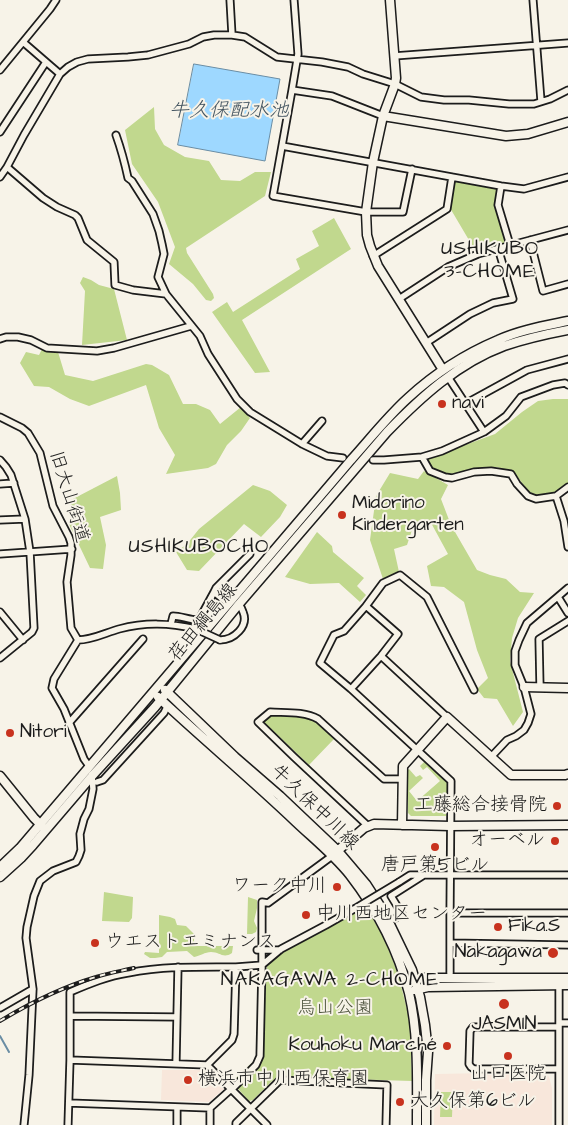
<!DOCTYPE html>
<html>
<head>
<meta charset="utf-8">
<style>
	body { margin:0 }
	canvas { display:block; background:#f7f3e8 }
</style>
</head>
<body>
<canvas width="568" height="1125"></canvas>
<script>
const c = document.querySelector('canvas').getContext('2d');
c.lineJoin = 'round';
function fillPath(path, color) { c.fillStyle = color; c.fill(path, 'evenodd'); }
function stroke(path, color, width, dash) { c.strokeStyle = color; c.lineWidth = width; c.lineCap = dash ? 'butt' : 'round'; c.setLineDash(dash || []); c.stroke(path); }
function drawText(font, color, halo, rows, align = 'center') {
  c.font = font + ' "Architects Daughter","Klee One",sans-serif'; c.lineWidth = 4; c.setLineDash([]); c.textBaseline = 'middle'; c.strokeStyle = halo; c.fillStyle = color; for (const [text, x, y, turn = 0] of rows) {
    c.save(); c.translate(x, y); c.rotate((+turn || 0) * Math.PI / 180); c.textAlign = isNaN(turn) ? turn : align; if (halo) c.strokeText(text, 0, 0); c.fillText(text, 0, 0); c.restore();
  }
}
const built = new Path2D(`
	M162,1070H205L224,1089L209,1102L161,1100Z
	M488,1073V1075L546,1074L549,1077L552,1088V1125H434L435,1074Z`);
const green = new Path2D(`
	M154,107L155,129L164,145L185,157L209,161L221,180L240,181L255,172H271L265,196L186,248L187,253L213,294L214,298L211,301L206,300L193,284L169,264L175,247L158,202L132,164L125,130Z
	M454,180L497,189L494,206L506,242L496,247L476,252L450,208Z
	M334,218L351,249L242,320L270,372L255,373L212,312L227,302L233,312L300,269L296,259L319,246L312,231Z
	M83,277L91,280L99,285L114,289L127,340L82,345L85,291L80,283Z
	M42,349L58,352L65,375L93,381L146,364L152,365L169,375L183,404H196L210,410L220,424L241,407L250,418L241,431L227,445L216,464L208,468L166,474L175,455L159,428L146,385L89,406L70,399L49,387L34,386L20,363L26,352L39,355Z
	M553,399H568V488L555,494L538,495L529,492L516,475L497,467L443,475L431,470L427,459L495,434L522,412L538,401Z
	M424,471L448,485L441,499L451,525L477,570L490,575L506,579L520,592L534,593L518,618L512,638L510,661L523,712L513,726L497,699L484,698L477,689L488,678L477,650L464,602L444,587L431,586L427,566L448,554L430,521L413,527L407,545L394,549L399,572L383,579L370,540L376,496L390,473L418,479Z
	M117,476L120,493L121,510L100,517L106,545L103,569L90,568L69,524L77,516L69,501Z
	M253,485L270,491L287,505L280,517L261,537L244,524L199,571L187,570L176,552L187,544L199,529Z
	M317,532L332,546L333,552L364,578L357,586L366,595L360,602L339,583L310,584L285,577Z
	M269,715L310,717L334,739L309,765L263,721Z
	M425,761L444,778L448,784L446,816H411L408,813V770L409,769L416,777L420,775L423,778L409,791L417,801L440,781L427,767L423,770L420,766Z
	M104,892L133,897L132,918L129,922L102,921Z
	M248,897L257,900V908L254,921L257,928L256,932L252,934H247Z
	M366,907L384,938L398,974L410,1021L412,1081L281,1077L272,1081L253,1100L249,1101L232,1082L262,1053L267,964L284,949Z
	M159,915L170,917L175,919L177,925L186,926L194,934V946H233L232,953C223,959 220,952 211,952C205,952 200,956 194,957L187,951L167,952L162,957L155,958H150L144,954L145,952L159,953Z
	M441,1092H453L452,1117H440Z`);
const water = new Path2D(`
	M194,64L280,79L265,161L178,145Z`);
const stream = new Path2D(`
	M0,1036L9,1052`);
const street = new Path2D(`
	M230,0L232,35
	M533,0L541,101
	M23,42L60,74
	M394,56L568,43
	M0,70L50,9L56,0
	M292,90L298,54L294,0
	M383,116L332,96L292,90L273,196L366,212H403L412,169
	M0,132L46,62
	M116,135C121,149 125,164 128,178L132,181L153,214L159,231L162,244L164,254L158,277L166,294L200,336L208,354L237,399L250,412L302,444L327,456L343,458
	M282,146L501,186L524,189L568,177
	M7,167L43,198L57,207L75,215L78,218L87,240L114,262L115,285L133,290L166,294
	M0,177L7,167L24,135L60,74L68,67L77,62L88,59L128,57L148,55L189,44L203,37L214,35H232L245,37L277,57L322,62L348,67L363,74L395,84L421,97L444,100H469L509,104H534L550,99L568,90
	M501,186L498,205L510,245
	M530,240L543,291L568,284
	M373,256L447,209L452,177
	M399,299L448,267L478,254L568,230
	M0,339L6,337H18L31,340L47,348L97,351L114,348L191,326
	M426,343L470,314L493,303L513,299L498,248
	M448,377L484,432
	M465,404L527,370L568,359
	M0,417L22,428L28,433L40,453L53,506L69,537L71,543V555L67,582L71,628L78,640
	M302,444L322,421
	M422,457L430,471L445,477L452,478L474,472L491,471L511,474L517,484L528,496L536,499L556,496L568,487
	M0,460L6,467L11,475L25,519L30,552L34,628L32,632L0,658
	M373,460H384L422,457L442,451L484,432L506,416L521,397L553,385L565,383L568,385
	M0,484L14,483
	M556,496L564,521L568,547
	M0,520L25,519
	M0,554L72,549
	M558,597L568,613
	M229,604L214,592L216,588L250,554
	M366,606L383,583L400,575L427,597L474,690
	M0,612L23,640
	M171,624L173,616C181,616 189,620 198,620L201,616L214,592
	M78,640L54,679L52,688L64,709L84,759L89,766
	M78,640C92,640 105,633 119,629C146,622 169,623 196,629
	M220,640C234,640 249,626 243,612C242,609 241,607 239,604
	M381,656L447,717
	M540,687L539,639L568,621
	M351,689L381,656L398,634L366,606L344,631L334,635L320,663L351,689L451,781L450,913H568
	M69,723L143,639
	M491,757L507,740L516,736L524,730L528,723L531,714L524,687L515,665V651L519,640L527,623L568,588
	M97,782L103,780L164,713L166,709
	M368,826L294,757L258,722L270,712C285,713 304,711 318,719L384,779H402
	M453,875H568
	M399,882L410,875H448
	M394,919L402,914L391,896L424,875
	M450,943L568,945
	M257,950H280
	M236,967L262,965V902L268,903L332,856
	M450,973V913
	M0,1008L33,989
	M70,1016L177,1017
	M559,1023H568
	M70,1060L207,1065L267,1125
	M176,1064L178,967
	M559,1069H474L471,1067L469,1064L470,1031L473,1027H559
	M234,1087L256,1065L260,1056L262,965L281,949L326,925L354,909
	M69,1103L210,1108
	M24,1125L29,1075L33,989L26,938L27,927L34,896L40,881L53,871L76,862L79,856L81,850L80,834L84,819L89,809L93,789L92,776
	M68,1125L70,1060V992C89,984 108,976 128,973C164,966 200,967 236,967L234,1034L232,1040L207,1065
	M177,1125V1107
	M210,1125V1108L229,1091
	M236,1125V1123L280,1080L387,1085L386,1125
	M559,1125V982`);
const secondary = new Path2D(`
	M390,0L396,78L395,84L383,116L373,162L366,212L367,235L370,246L378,266L443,370
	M383,116L506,136L528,134L568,122
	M524,687L568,688
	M165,690L235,757L280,796L338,851L366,884L384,912L412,970L420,997L425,1025L428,1052L426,1080V1125
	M158,697C203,739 251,779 296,822C314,839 334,855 350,875C377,910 398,950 409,993C419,1036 417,1081 417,1125
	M0,776L34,818L43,827
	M402,825L403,766L447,717L511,775H565L568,774
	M335,853L364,828L374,824L450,826L568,825
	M0,867L20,848L351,460C370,439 387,417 408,398C434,374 465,354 498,340C520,330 544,326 568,321
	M0,877L21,858L33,845L92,776L155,707L239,604L387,432C421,397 458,363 504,346C525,339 547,334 568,330
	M412,980L424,978H568
	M415,990L428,987L568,985`);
const rail = new Path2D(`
	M0,1021C30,1003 62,987 96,977C108,973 121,971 134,968`);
const streetBridge = new Path2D(`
	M196,629L220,640
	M354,909L399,882`);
const markers = [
	[442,404,5,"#c8321e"],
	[342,515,5,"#c8321e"],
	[10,733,5,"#c8321e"],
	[557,806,5,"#c8321e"],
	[555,841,5,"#c8321e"],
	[435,847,5,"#c8321e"],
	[337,887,5,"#c8321e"],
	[306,915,5,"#c8321e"],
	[498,927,5,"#c8321e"],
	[95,943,5,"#c8321e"],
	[553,953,6,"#c8321e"],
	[504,1004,6,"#c8321e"],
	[447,1046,5,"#c8321e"],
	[508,1056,5,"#c8321e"],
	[188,1080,5,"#c8321e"],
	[400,1102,5,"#c8321e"]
];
const poiNames = [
	["navi",452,404],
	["Midorino",352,504],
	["Kindergarten",352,526],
	["Nitori",20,733],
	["工藤総合接骨院",547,806,"right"],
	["オーベル",545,841,"right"],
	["唐戸第5ビル",435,866,"center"],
	["ワーク中川",327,887,"right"],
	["中川西地区センター",316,915],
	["Fika.S",508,927],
	["ウエストエミナンス",105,943],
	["Nakagawa",542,953,"right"],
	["JASMIN",504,1025,"center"],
	["Kouhoku Marché",437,1046,"right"],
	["山口医院",508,1075,"center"],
	["横浜市中川西保育園",198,1080],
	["大久保第6ビル",410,1102]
];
const streetNames = [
	["旧大山街道",68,497,73],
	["荏田綱島線",204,623,-50],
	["牛久保中川線",314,808,44]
];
const parkNames = [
	["烏山公園",335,1009]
];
const waterNames = [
	["牛久保配水池",229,112]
];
const neighbourhoodNames = [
	["USHIKUBO",490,250],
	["3-CHOME",490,273],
	["USHIKUBOCHO",199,548],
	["NAKAGAWA 2-CHOME",330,981]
];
fillPath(built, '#f8e7db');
fillPath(green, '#c1d88e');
fillPath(water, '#9ed8ff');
stroke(water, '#6a8da4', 1);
stroke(stream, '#6a8da4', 2);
stroke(street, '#1c1c1c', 9);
stroke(secondary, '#1c1c1c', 11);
stroke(street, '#f7f3e8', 5.5);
stroke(secondary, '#f7f3e8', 8);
stroke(rail, '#1c1c1c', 4);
stroke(rail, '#f7f3e8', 2, [5.5]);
stroke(streetBridge, '#1c1c1c', 9, []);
stroke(streetBridge, '#f7f3e8', 5.5);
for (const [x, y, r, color] of markers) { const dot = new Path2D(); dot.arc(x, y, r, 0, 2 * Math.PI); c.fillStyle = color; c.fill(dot); stroke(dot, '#f7f3e8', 2); }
drawText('19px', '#1c1c1c', '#f7f3e8', poiNames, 'left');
drawText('19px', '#1c1c1c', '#f7f3e8', streetNames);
drawText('19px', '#4e543e', '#f7f3e8', parkNames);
drawText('italic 20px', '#435460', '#f7f3e8', waterNames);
c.letterSpacing = '1px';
drawText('20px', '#1c1c1c', '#f7f3e8', neighbourhoodNames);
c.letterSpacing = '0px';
</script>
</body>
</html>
